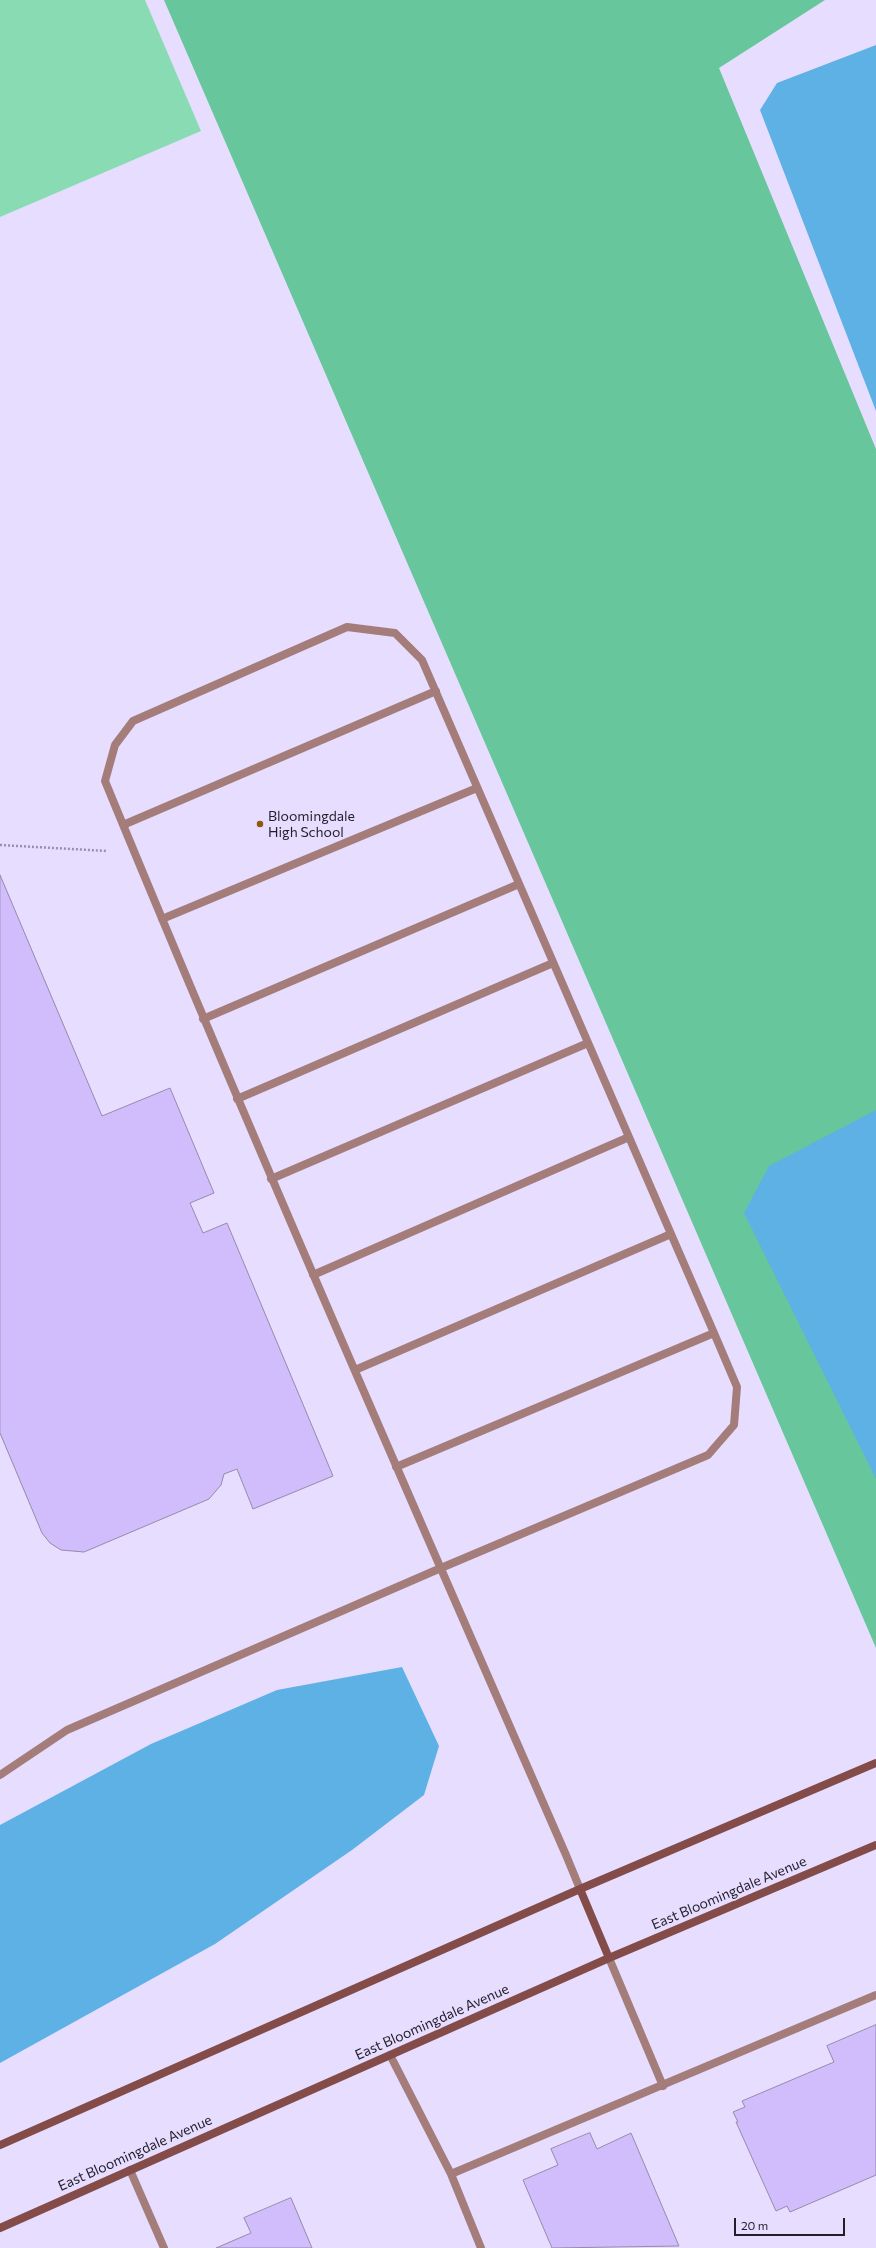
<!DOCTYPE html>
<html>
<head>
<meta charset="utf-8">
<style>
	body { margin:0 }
	#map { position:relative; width:876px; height:2248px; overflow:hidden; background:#e7ddff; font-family:Commissioner,sans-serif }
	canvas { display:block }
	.scale { position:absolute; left:734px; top:2218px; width:111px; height:18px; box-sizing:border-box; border:2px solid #221e2a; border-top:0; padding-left:5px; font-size:12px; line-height:14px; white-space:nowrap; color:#221e2a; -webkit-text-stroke:3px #e7ddff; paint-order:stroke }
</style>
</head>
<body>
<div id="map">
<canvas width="876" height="2248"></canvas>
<div class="scale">20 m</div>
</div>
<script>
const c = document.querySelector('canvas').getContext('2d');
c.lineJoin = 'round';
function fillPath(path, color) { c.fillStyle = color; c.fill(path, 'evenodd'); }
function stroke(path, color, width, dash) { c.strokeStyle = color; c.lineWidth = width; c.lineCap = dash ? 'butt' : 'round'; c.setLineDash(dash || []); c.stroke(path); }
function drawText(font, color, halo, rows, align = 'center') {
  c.font = font + ' Commissioner,sans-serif'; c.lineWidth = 3.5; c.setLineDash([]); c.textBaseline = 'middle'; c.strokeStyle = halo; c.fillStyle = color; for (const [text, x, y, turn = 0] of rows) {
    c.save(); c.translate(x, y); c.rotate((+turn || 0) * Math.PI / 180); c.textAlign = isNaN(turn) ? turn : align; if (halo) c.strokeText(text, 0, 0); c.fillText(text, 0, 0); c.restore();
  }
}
const green = new Path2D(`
	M0,0H145L201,131L0,217Z`);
const forest = new Path2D(`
	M164,0H825L719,68L876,449V1648Z`);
const water = new Path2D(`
	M876,45V411L760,110L777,83Z
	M876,1110V1479L744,1213L769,1166Z
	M402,1667L439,1746L424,1795L352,1850L215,1944L0,2063V1825L151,1744L277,1690Z`);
const building = new Path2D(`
	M0,875L102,1116L170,1088L214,1193L190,1203L203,1233L227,1223L333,1476L253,1509L237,1469L224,1474L221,1485L209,1499L84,1552L61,1550L50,1543L42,1533L0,1433Z
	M876,2025V2175L790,2212L787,2206L776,2211L736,2122H738L733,2112L745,2107L742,2101L834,2062L827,2046Z
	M590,2133L597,2149L631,2133L679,2246L552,2248L523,2180L558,2165L551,2149Z
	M291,2198L312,2248H216L251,2233L244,2218Z`);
const path = new Path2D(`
	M0,845L107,851`);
const lane = new Path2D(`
	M123,825L436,691
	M162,919L477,788
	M203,1019L519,884
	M237,1099L553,963
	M271,1179L588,1043
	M313,1275L629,1137
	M355,1370L671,1234
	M396,1467L714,1333
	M0,1775L67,1730L441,1568L708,1455L734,1425L737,1387L714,1333L422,660L395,633L347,627L133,721L115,745L105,781C253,1141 410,1498 566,1855L580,1889
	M609,1958L663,2086
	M390,2055L451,2174
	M130,2170L164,2248
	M481,2248L451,2174L876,1995`);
const secondary = new Path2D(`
	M580,1889L609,1958
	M0,2145L580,1889L876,1763
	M0,2228L609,1958L876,1845`);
const markers = [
	[260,824,4,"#8f570f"]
];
const poiNames = [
	["Bloomingdale",268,816],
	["High School",268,832]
];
const streetNames = [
	["East Bloomingdale Avenue",729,1893,-23],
	["East Bloomingdale Avenue",432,2022,-24],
	["East Bloomingdale Avenue",135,2153,-24]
];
fillPath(green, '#89dbb4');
fillPath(forest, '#67c69b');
fillPath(water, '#5eb1e5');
fillPath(building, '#d1bdfb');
stroke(building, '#948aaa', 1);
stroke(path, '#9790a9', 2.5, [2, 2]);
stroke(lane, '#a47d7a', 8);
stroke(secondary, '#834c49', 8);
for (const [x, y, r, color] of markers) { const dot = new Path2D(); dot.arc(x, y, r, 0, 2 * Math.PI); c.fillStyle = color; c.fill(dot); stroke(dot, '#e7ddff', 1.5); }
drawText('14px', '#221e2a', '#e7ddff', poiNames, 'left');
drawText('14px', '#221e2a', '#e7ddff', streetNames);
</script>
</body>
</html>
